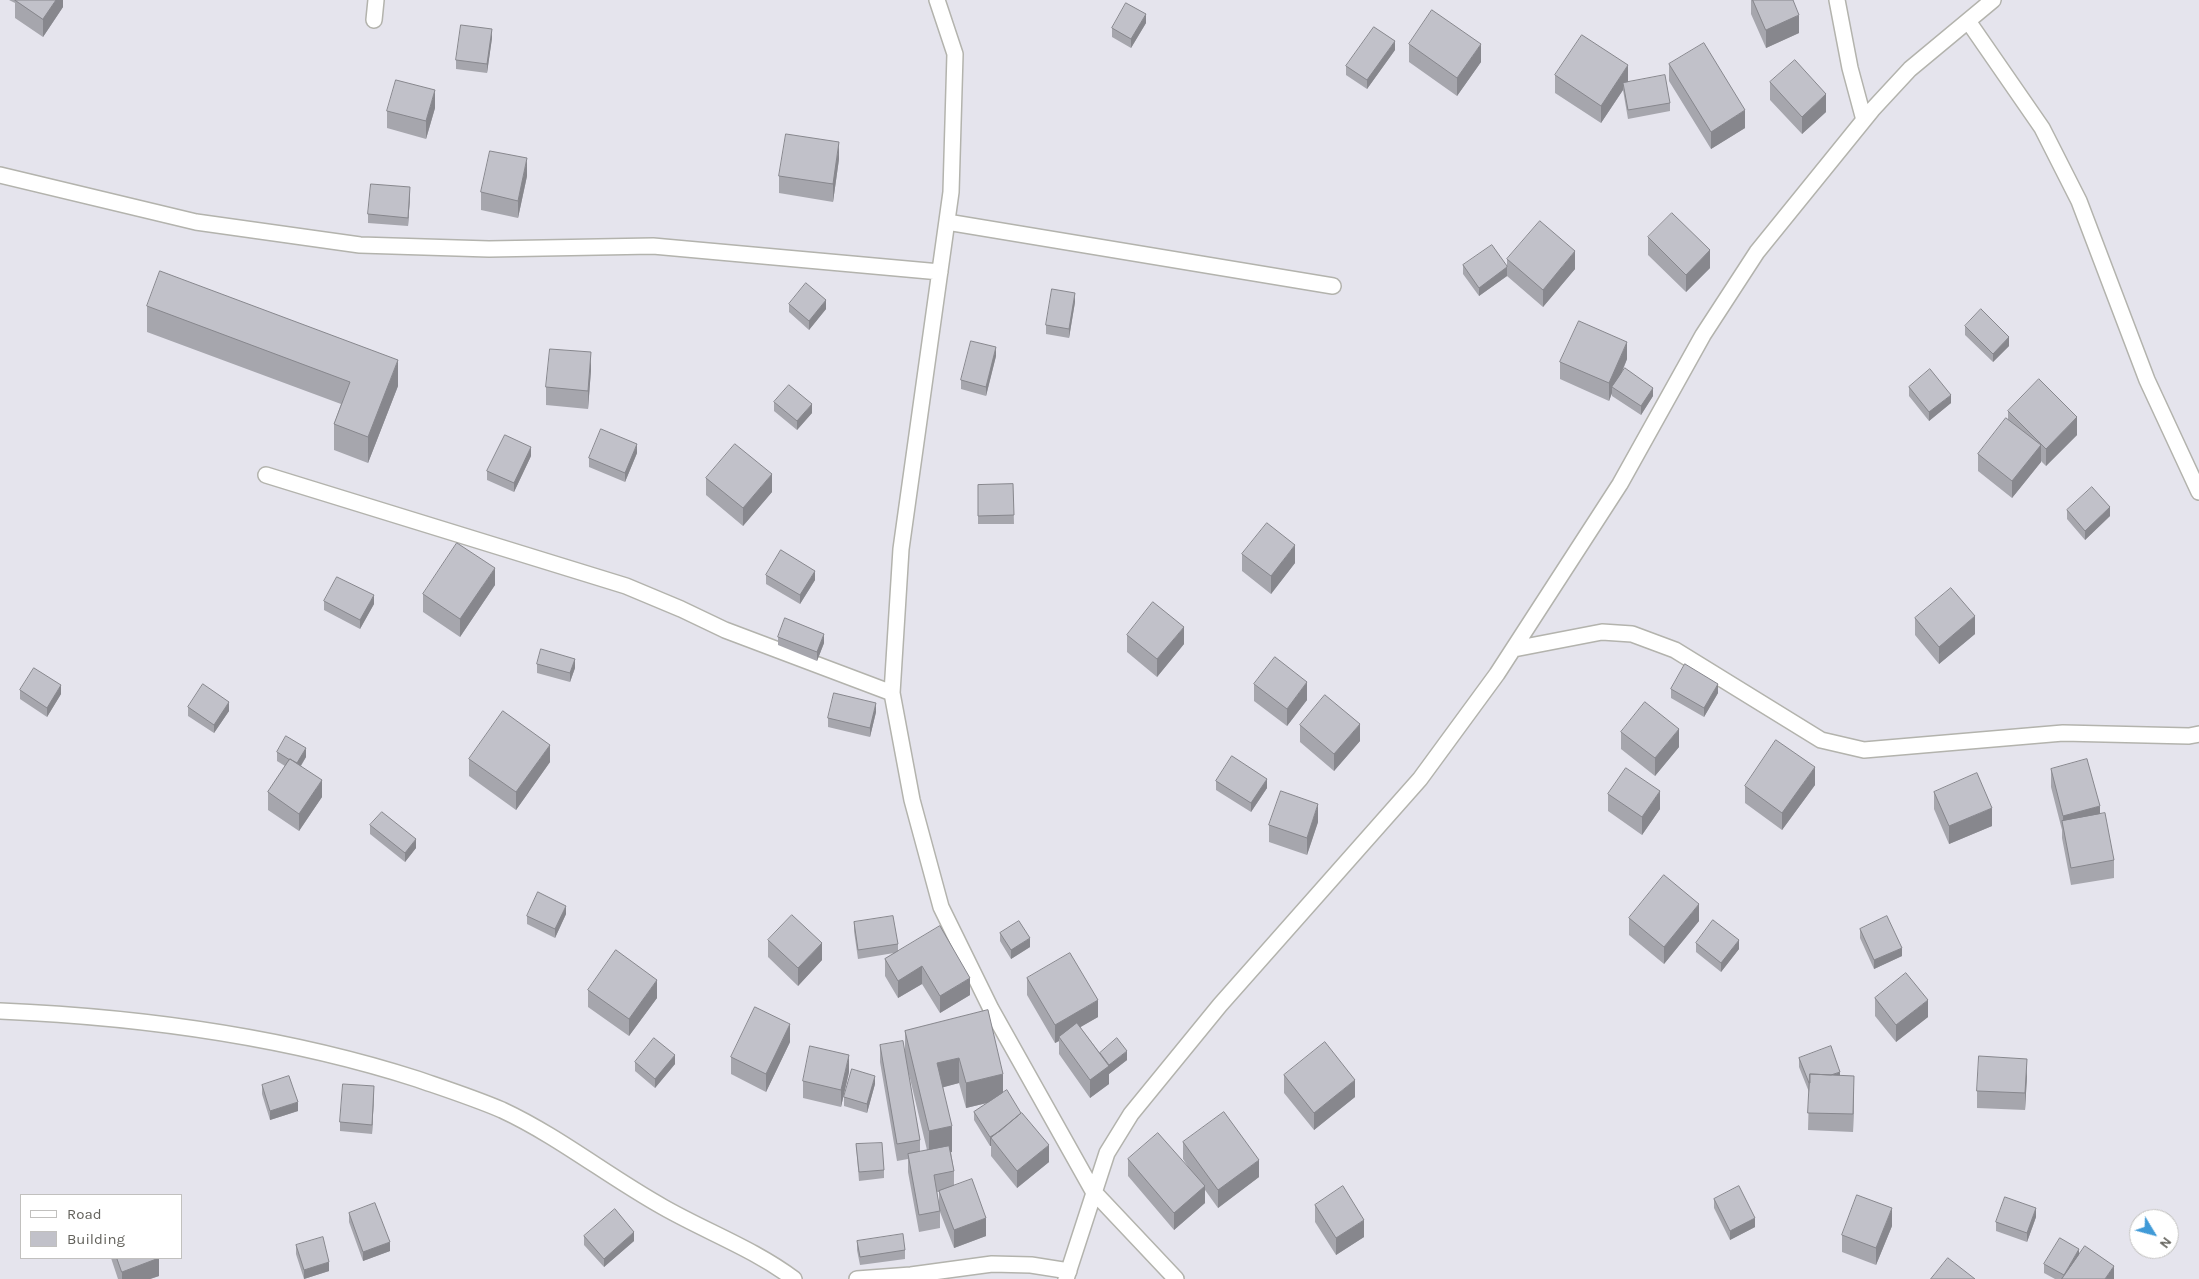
<!DOCTYPE html>
<html>
<head>
<meta charset="utf-8">
<style>
	body { margin:0 }
	#map { position:relative; width:2199px; height:1279px; overflow:hidden; background:#e5e4ed; font-family:Karla,sans-serif }
	canvas { display:block }
	.legend { position:absolute; left:20px; top:1194px; width:162px; height:65px; box-sizing:border-box; background:#fff; border:1px solid #c1c0be; margin:0; padding:6px 9px; list-style:none; font-size:15px; color:#63625c }
	.legend li { display:flex; align-items:center; gap:10px; height:25px }
	.legend b { width:25px; border:1px solid #c1c0be }
	.north { position:absolute; left:2129px; top:1209px; width:50px; height:50px; box-sizing:border-box; background:#fff; border:1px solid #c1c0be; border-radius:50%; rotate:127deg; font-size:14px; font-weight:700; line-height:20px; text-align:center; color:#63625c }
	.north::after { content:''; display:block; margin:auto; width:18px; height:22px; background:#409ad7; clip-path:polygon(50% 0,100% 100%,50% 72%,0 100%) }
</style>
</head>
<body>
<div id="map">
<canvas width="2199" height="1279"></canvas>
<ul class="legend">
<li><b style="height:6px;background:#fff"></b>Road</li>
<li><b style="height:14px;background:#c1c1c9"></b>Building</li>
</ul>
<div class="north">N</div>
</div>
<script>
const c = document.querySelector('canvas').getContext('2d');
c.lineJoin = 'round';
function stroke(path, color, width, dash) { c.strokeStyle = color; c.lineWidth = width; c.lineCap = dash ? 'butt' : 'round'; c.setLineDash(dash || []); c.stroke(path); }
function fillPath(path, color) { c.fillStyle = color; c.fill(path, 'evenodd'); }
const street = new Path2D(`
	M937,0L955,54L951,192L901,549L892,693L912,800L941,907L991,1009L1093,1191L1176,1279
	M1837,0L1850,68L1864,120
	M374,20L376,0
	M1968,21L2042,128L2079,201L2147,380L2199,492
	M0,175L196,222L360,245L489,249L653,246L940,272
	M947,222L1333,286
	M266,475L626,586L681,609L725,630L892,693
	M1514,649L1602,632L1632,634L1675,650L1821,740L1864,750L2063,733L2189,736L2199,734
	M0,1011C140,1017 283,1036 417,1079C446,1089 474,1098 502,1110C558,1136 609,1177 663,1207C707,1232 754,1249 794,1279
	M857,1279L911,1275L992,1264L1031,1265L1069,1271
	M1066,1279L1107,1153L1131,1114L1220,1005L1420,779L1497,674L1620,484L1703,335L1757,252L1872,110L1910,69L1993,0`);
const wall = new Path2D(`
	M9,0H63V7L43,37L15,18V3Z
	M1751,0H1793L1799,33L1766,48L1751,14Z
	M1146,23L1131,48L1112,37V28Z
	M492,38L487,73L456,69V60Z
	M1409,44L1481,62L1457,96L1409,62Z
	M1395,50L1367,89L1346,75V66Z
	M1669,64L1745,128L1711,149L1669,81Z
	M1555,75L1628,82L1670,103V111L1628,119L1623,90L1601,123L1555,93Z
	M1770,82L1826,112L1802,134L1770,100Z
	M435,108L426,139L387,128V111Z
	M839,159L833,202L779,193V176Z
	M527,176L518,218L481,210V192Z
	M410,196L408,226L368,223V214Z
	M1648,237L1710,268L1686,292L1648,255Z
	M1507,259L1575,269L1543,307L1507,276L1479,296L1463,274V265L1507,266Z
	M1075,302L1069,338L1046,334V325Z
	M789,304L826,309L809,330L789,312Z
	M147,306L398,386L368,463L334,450V424L341,404L147,332Z
	M1965,326L2009,346L1993,362L1965,335Z
	M996,356L986,396L961,389V380Z
	M1627,359L1621,375L1653,396L1641,415L1612,396V393L1609,401L1560,379V362Z
	M591,370L588,409L546,405V387Z
	M1909,387L1951,403L1929,421L1909,396Z
	M774,402L812,413L797,430L774,411Z
	M2008,411L2077,435L2046,466L2041,461V462L2012,498L1978,471V454L2008,419Z
	M637,453L625,482L589,467V458Z
	M531,456L514,492L487,480V471Z
	M706,478L772,492L743,526L706,495Z
	M1013,484L1014,524H978V485Z
	M2067,510L2110,516L2085,540L2067,519Z
	M1242,554L1295,563L1271,594L1242,571Z
	M766,575L815,580L800,604L766,584Z
	M495,585L460,637L423,612V594Z
	M324,601L374,604L360,629L324,610Z
	M1915,618L1975,634L1939,664L1915,635Z
	M1127,635L1184,644L1157,677L1127,652Z
	M778,637L824,643L817,661L778,645Z
	M537,664L575,668L570,682L537,673Z
	M1254,684L1307,700L1287,726L1254,701Z
	M1671,689L1718,693L1704,717L1671,698Z
	M20,690L61,694L47,717L20,699Z
	M188,707L229,711L214,733L188,716Z
	M876,712L870,737L828,727V718Z
	M1300,725L1360,741L1334,771L1300,742Z
	M1621,732L1679,747L1655,776L1621,749Z
	M277,752L306,757L301,766L322,797L299,831L268,810V792L285,766L277,761Z
	M469,759L550,762L516,810L469,776Z
	M2051,769L2100,814L2114,860V878L2071,885L2062,838V830L2051,787Z
	M1216,781L1267,788L1251,812L1216,790Z
	M1815,785L1782,830L1745,803V786Z
	M1934,792L1992,826L1949,844L1934,809Z
	M1608,794L1660,809L1642,835L1608,811Z
	M1318,822L1307,855L1269,842V825Z
	M370,825L416,848L405,862L370,834Z
	M566,914L555,938L527,924V916Z
	M1629,918L1699,921L1664,964L1629,935Z
	M854,922L898,944V951L970,995L940,1013L922,984L898,998L885,976V959L894,953L858,959L854,931Z
	M1860,929L1902,956L1874,969L1860,938Z
	M1000,933L1030,947L1011,959L1000,941Z
	M768,940L822,960L798,986L768,957Z
	M1696,943L1739,949L1721,972L1696,952Z
	M1027,978L1098,1017L1080,1027L1100,1053L1127,1060L1109,1074V1084L1090,1098L1059,1054V1041L1055,1043L1027,995Z
	M588,990L657,998L629,1036L588,1007Z
	M1875,998L1928,1017L1896,1042L1875,1016Z
	M988,1010L1003,1093L1049,1162L1017,1188L991,1156V1146H990L974,1120V1112L987,1103L966,1108L959,1083L943,1087L952,1152H951L954,1171V1185L986,1236L954,1248L940,1212V1228L919,1232L908,1172V1159L897,1161L880,1062V1045L905,1051V1031ZM908,1070L927,1150L920,1152V1140ZM937,1192H939V1205Z
	M790,1042L766,1092L731,1074V1057Z
	M1799,1058L1840,1075L1854,1093L1853,1132L1808,1130L1809,1092L1799,1067Z
	M635,1062L675,1064L655,1088L635,1071Z
	M849,1072L841,1107L803,1098V1081Z
	M1284,1075L1355,1097L1314,1130L1284,1093Z
	M2027,1076L2025,1110L1977,1108V1091Z
	M875,1084L867,1113L844,1106V1097Z
	M262,1085L298,1111L270,1120L262,1094Z
	M374,1095L372,1134L340,1131V1122Z
	M1183,1142L1259,1177L1218,1208L1205,1190V1203L1174,1230L1128,1176V1159L1190,1170L1183,1159Z
	M856,1144L884,1170V1178L859,1181Z
	M1714,1199L1755,1227L1730,1240L1714,1208Z
	M1315,1205L1364,1237L1336,1255L1315,1222Z
	M349,1213L390,1251L363,1261L349,1222Z
	M2036,1217L2027,1242L1996,1231V1222Z
	M1892,1226L1876,1265L1842,1252V1235Z
	M584,1236L634,1241L604,1267L584,1245Z
	M857,1241L905,1250V1259L860,1265L857,1250Z
	M296,1245L329,1271L304,1279L296,1254Z
	M111,1258H159V1276L150,1279H118Z
	M2044,1264L2114,1279H2055L2044,1273Z`);
const shadedWall = new Path2D(`
	M56,0H63V7L43,37V19Z
	M1146,14V23L1131,48V39Z
	M1799,15V33L1766,48V30Z
	M492,29V38L487,73V64Z
	M1395,41V50L1367,89V80Z
	M1481,44V62L1457,96V78Z
	M1628,65V82L1623,83V90L1601,123V106Z
	M435,90V108L426,139V121Z
	M1826,94V112L1802,134V117Z
	M1745,110V128L1711,149V132Z
	M839,142V159L833,202V184Z
	M527,158V176L518,218V201Z
	M410,187V196L408,226V218Z
	M1710,250V268L1686,292V275Z
	M1575,251V269L1543,307V290Z
	M1507,267V276L1479,296V288Z
	M1075,293V302L1069,338V329Z
	M826,300V309L809,330V321Z
	M2009,337V346L1993,362V354Z
	M1627,342V359L1615,388L1612,387V393L1609,401V383Z
	M996,347V356L986,396V387Z
	M591,352V370L588,409V391Z
	M398,360V386L368,463V437Z
	M1653,388V396L1641,415V406Z
	M1951,395V403L1929,421V412Z
	M812,404V413L797,430V421Z
	M2077,417V435L2046,466V449Z
	M637,444V453L625,482V473Z
	M2041,445V462L2012,498V481Z
	M531,447V456L514,492V483Z
	M772,474V492L743,526V508Z
	M2110,507V516L2085,540V531Z
	M1295,545V563L1271,594V576Z
	M495,568V585L460,637V619Z
	M815,571V580L800,604V595Z
	M374,595V604L360,629V620Z
	M1975,616V634L1939,664V647Z
	M1184,627V644L1157,677V659Z
	M824,634V643L817,661V652Z
	M575,659V668L570,682V673Z
	M1307,682V700L1287,726V709Z
	M1718,684V693L1704,717V708Z
	M61,685V694L47,717V708Z
	M229,702V711L214,733V725Z
	M876,703V712L870,737V728Z
	M1360,724V741L1334,771V754Z
	M1679,729V747L1655,776V758Z
	M550,745V762L516,810V792Z
	M306,748V757L296,773V764Z
	M1815,767V785L1782,830V813Z
	M1267,779V788L1251,812V803Z
	M322,780V797L299,831V814Z
	M1660,791V809L1642,835V817Z
	M1318,804V822L1307,855V838Z
	M2100,806V823L2063,826V816Z
	M1992,808V826L1949,844V826Z
	M416,839V848L405,862V853Z
	M1699,904V921L1664,964V947Z
	M566,906V914L555,938V929Z
	M1030,938V947L1011,959V950Z
	M1739,940V949L1721,972V963Z
	M822,943V960L798,986V968Z
	M1902,948V956L1874,969V960Z
	M922,966V984L898,998V981Z
	M970,978V995L940,1013V996Z
	M657,980V998L629,1036V1019Z
	M1098,1000V1017L1060,1039L1059,1037V1041L1055,1043V1025Z
	M1928,1000V1017L1896,1042V1025Z
	M790,1024V1042L766,1092V1074Z
	M1127,1051V1060L1109,1074V1084L1090,1098V1080Z
	M675,1055V1064L655,1088V1079Z
	M849,1055V1072L841,1107V1090Z
	M959,1058V1083L937,1089V1063Z
	M2027,1059V1076L2025,1110V1093Z
	M1840,1072V1081L1809,1092V1083Z
	M1003,1074V1099L966,1108V1083Z
	M875,1076V1084L867,1113V1104Z
	M1854,1076V1093L1853,1132V1114Z
	M1355,1080V1097L1314,1130V1113Z
	M374,1086V1095L372,1134V1125Z
	M298,1102V1111L270,1120V1111Z
	M1023,1116L991,1138V1146H990V1137Z
	M952,1126V1152L929,1157V1131Z
	M1049,1145V1162L1017,1188V1171Z
	M1259,1160V1177L1218,1208V1190Z
	M1205,1186V1203L1174,1230V1213Z
	M1892,1208V1226L1876,1265V1248Z
	M2036,1208V1217L2027,1242V1233Z
	M986,1218V1236L954,1248V1230Z
	M1755,1218V1227L1730,1240V1231Z
	M1364,1220V1237L1336,1255V1238Z
	M634,1232V1241L604,1267V1259Z
	M390,1242V1251L363,1261V1252Z
	M2079,1249V1258L2064,1275Z
	M159,1258V1276L150,1279H122V1272Z
	M329,1262V1271L304,1279V1270Z
	M2114,1266V1279H2105Z`);
const building = new Path2D(`
	M15,0H56L43,19Z
	M1753,0H1793L1799,15L1766,30Z
	M1126,3L1146,14L1131,39L1112,28Z
	M1432,10L1481,44L1457,78L1409,44Z
	M461,25L492,29L487,64L456,60Z
	M1374,27L1395,41L1367,80L1346,66Z
	M1582,35L1628,65L1601,106L1555,75Z
	M1704,43L1745,110L1711,132L1669,64Z
	M1795,60L1826,94L1802,117L1770,82Z
	M1665,75L1670,103L1628,110L1623,83Z
	M396,80L435,90L426,121L387,111Z
	M786,134L839,142L833,184L779,176Z
	M490,151L527,158L518,201L481,192Z
	M371,184L410,187L408,218L368,214Z
	M1672,213L1710,250L1686,275L1648,237Z
	M1540,221L1575,251L1543,290L1507,259Z
	M1492,245L1507,266V267L1479,288L1463,265Z
	M160,271L398,360L368,437L334,424L350,382L147,306Z
	M806,283L826,300L809,321L789,304Z
	M1052,289L1075,293L1069,329L1046,325Z
	M1981,309L2009,337L1993,354L1965,326Z
	M1579,321L1627,342L1609,383L1560,362Z
	M971,341L996,347L986,387L961,380Z
	M550,349L591,352L588,391L546,387Z
	M1625,368L1653,388L1641,406L1612,387Z
	M1930,369L1951,395L1929,412L1909,387Z
	M2039,379L2077,417L2046,449L2008,411Z
	M789,385L812,404L797,421L774,402Z
	M2006,418L2041,445L2012,481L1978,454Z
	M601,429L637,444L625,473L589,458Z
	M505,435L531,447L514,483L487,471Z
	M735,444L772,474L743,508L706,478Z
	M1013,484L1014,515L978,516V485Z
	M2092,487L2110,507L2085,531L2067,510Z
	M1267,523L1295,545L1271,576L1242,554Z
	M457,543L495,568L460,619L423,594Z
	M781,550L815,571L800,595L766,575Z
	M337,577L374,595L360,620L324,601Z
	M1951,588L1975,616L1939,647L1915,618Z
	M1153,602L1184,627L1157,659L1127,635Z
	M785,618L824,634L817,652L778,637Z
	M541,649L575,659L570,673L537,664Z
	M1275,657L1307,682L1287,709L1254,684Z
	M1685,664L1718,684L1704,708L1671,689Z
	M34,668L61,685L47,708L20,690Z
	M203,684L229,702L214,725L188,707Z
	M834,693L876,703L870,728L828,718Z
	M1325,695L1360,724L1334,754L1300,725Z
	M1645,702L1679,729L1655,758L1621,732Z
	M503,711L550,745L516,792L469,759Z
	M286,736L306,748L297,763L290,759V760L277,752Z
	M1776,740L1815,767L1782,813L1745,786Z
	M1232,756L1267,779L1251,803L1216,781Z
	M290,759L322,780L299,814L268,792Z
	M2087,759L2100,806L2063,816L2051,769Z
	M1626,768L1660,791L1642,817L1608,794Z
	M1977,773L1992,808L1949,826L1934,792Z
	M1281,791L1318,804L1307,838L1269,825Z
	M382,812L416,839L405,853L370,825Z
	M2105,813L2114,860L2071,868L2062,821Z
	M1664,875L1699,904L1664,947L1629,918Z
	M538,892L566,906L555,929L527,916Z
	M792,915L822,943L798,968L768,940Z
	M893,916L898,944L858,950L854,922Z
	M1887,916L1902,948L1874,960L1860,929Z
	M1713,920L1739,940L1721,963L1696,943Z
	M1019,921L1030,938L1011,950L1000,933Z
	M940,926L970,978L940,996L922,966L898,981L885,959Z
	M616,950L657,980L629,1019L588,990Z
	M1070,953L1098,1000L1055,1025L1027,978Z
	M1906,973L1928,1000L1896,1025L1875,998Z
	M755,1007L790,1024L766,1074L731,1057Z
	M988,1010L1003,1074L966,1083L959,1058L937,1063L952,1126L929,1131L905,1031Z
	M1077,1023L1109,1066L1090,1080L1059,1037Z
	M654,1038L675,1055L655,1079L635,1062Z
	M1117,1038L1127,1051L1109,1065L1100,1053Z
	M903,1041L920,1140L897,1144L880,1045Z
	M1325,1042L1355,1080L1314,1113L1284,1075Z
	M810,1046L849,1055L841,1090L803,1081Z
	M1831,1046L1840,1072L1831,1075L1810,1074V1083H1809L1799,1058Z
	M1979,1056L2027,1059L2025,1093L1977,1091Z
	M852,1069L875,1076L867,1104L844,1097Z
	M1810,1074L1854,1076L1853,1114L1808,1113Z
	M289,1076L298,1102L270,1111L262,1085Z
	M343,1084L374,1086L372,1125L340,1122Z
	M1007,1090L1021,1113L1000,1131L990,1137L974,1112Z
	M1224,1112L1259,1160L1218,1190L1183,1142Z
	M1022,1113L1049,1145L1017,1171L991,1138Z
	M1158,1133L1205,1186L1174,1213L1128,1159Z
	M882,1143L884,1170L859,1172L856,1144Z
	M949,1146L954,1171L934,1175L940,1211L919,1215L908,1154Z
	M972,1179L986,1218L954,1230L939,1191Z
	M1343,1186L1364,1220L1336,1238L1315,1205Z
	M1739,1186L1755,1218L1730,1231L1714,1199Z
	M1857,1195L1892,1208L1876,1248L1842,1235Z
	M2005,1197L2036,1208L2027,1233L1996,1222Z
	M375,1203L390,1242L363,1252L349,1213Z
	M615,1209L634,1232L604,1259L584,1236Z
	M903,1234L905,1250L860,1257L857,1241Z
	M323,1237L329,1262L304,1270L296,1245Z
	M2060,1238L2079,1249L2064,1275L2044,1264Z
	M2085,1246L2114,1266L2105,1279H2062Z
	M117,1258H159L122,1272Z
	M1948,1258L1975,1279H1931Z`);
stroke(street, '#b3b3ad', 18);
stroke(street, '#fff', 15);
fillPath(wall, '#a6a6ad');
fillPath(shadedWall, '#87878d');
fillPath(building, '#c1c1c9');
stroke(building, '#87878d', 1);
</script>
</body>
</html>
